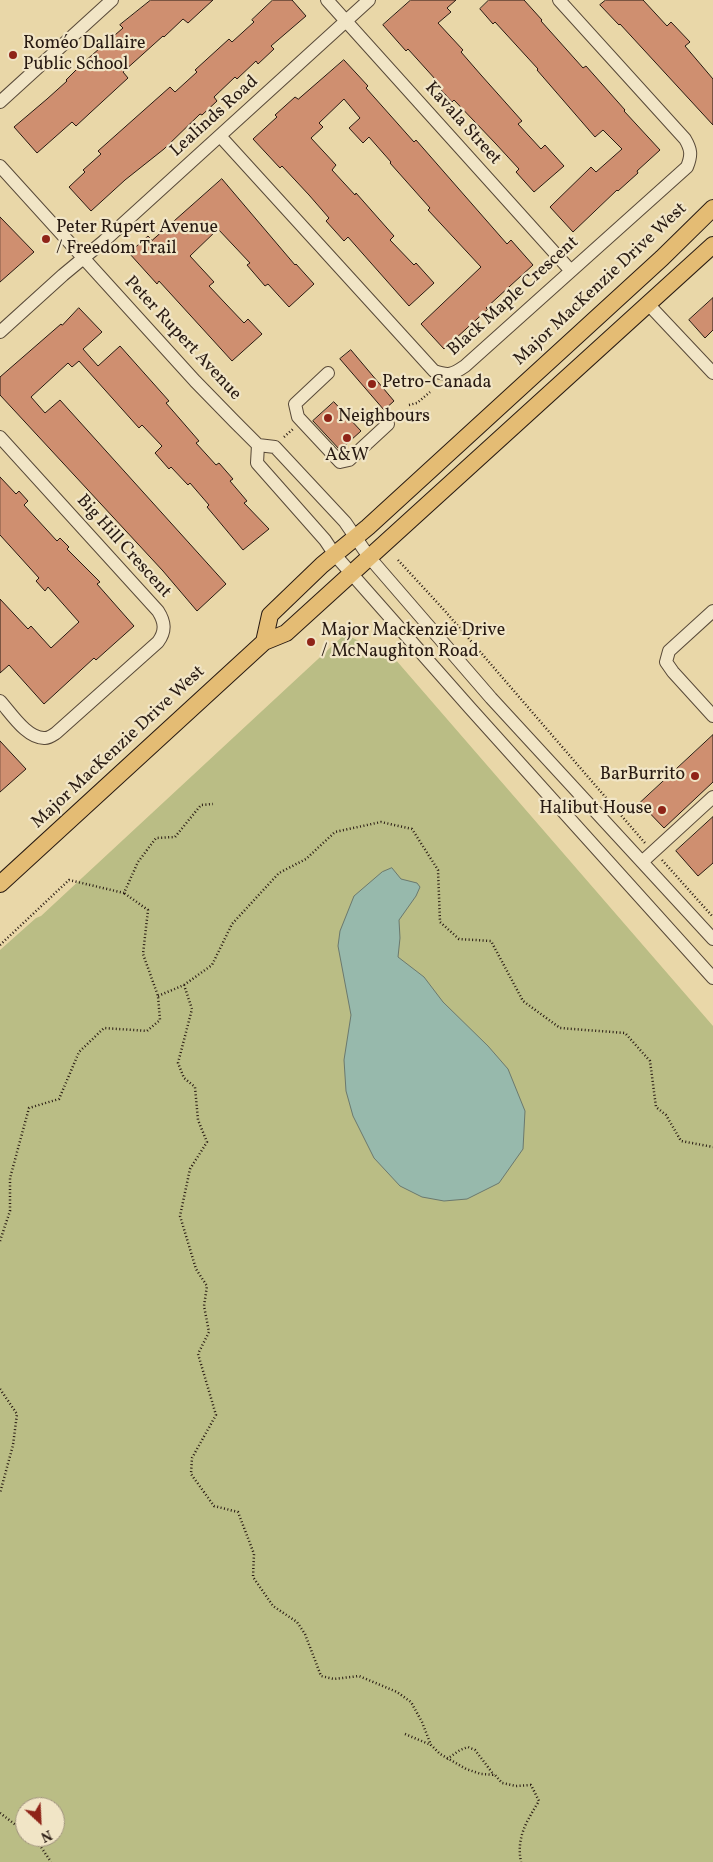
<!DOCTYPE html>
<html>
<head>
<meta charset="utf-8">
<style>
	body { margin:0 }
	#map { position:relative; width:713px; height:1862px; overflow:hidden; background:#e9d7a8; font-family:Vollkorn,serif }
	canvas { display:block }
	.north { position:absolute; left:15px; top:1797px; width:50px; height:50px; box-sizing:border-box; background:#f1e5c6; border:1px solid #a1947e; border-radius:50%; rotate:155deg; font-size:14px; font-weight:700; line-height:20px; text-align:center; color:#281a12 }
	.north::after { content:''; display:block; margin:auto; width:18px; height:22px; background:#8f2418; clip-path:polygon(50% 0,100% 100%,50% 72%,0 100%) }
</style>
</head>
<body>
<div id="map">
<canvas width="713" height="1862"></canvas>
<div class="north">N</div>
</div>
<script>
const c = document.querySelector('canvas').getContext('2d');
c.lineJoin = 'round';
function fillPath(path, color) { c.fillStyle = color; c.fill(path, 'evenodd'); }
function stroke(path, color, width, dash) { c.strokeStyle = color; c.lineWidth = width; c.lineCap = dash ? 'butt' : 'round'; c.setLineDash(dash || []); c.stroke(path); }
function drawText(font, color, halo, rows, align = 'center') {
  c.font = font + ' Vollkorn,serif'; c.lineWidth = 4.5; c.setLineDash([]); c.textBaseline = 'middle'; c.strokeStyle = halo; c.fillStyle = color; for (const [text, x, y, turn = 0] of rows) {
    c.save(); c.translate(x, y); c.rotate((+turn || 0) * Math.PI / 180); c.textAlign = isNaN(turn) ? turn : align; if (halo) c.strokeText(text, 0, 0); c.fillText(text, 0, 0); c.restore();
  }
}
const green = new Path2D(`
	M345,634L395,659L713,1026V1862H0V950L36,918L41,916ZM25,1807H55V1837H25Z`);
const water = new Path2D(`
	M392,868L401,879L417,883L420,887L416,896L399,920L400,938L398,957L424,977L443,1002L488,1046L508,1069L525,1111L523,1149L499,1183L467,1199L444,1201L422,1197L400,1186L374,1158L353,1116L346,1091L344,1060L351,1015L338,946L340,931L354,896L382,872Z`);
const building = new Path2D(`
	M151,0H213L188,23L183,19L164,37L163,36L123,72L128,78L90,113L76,126L72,122L37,153L14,127L47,99L67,81L66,80L84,62L123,28L120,25Z
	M273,0H292L306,16L271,46L274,49L258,64L256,61L237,79L235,77L214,97L217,101L202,115L200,114L164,149L125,180L91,211L69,187L85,172L83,170L101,154L98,151L170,87L175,92L197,72L195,70L229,39L232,42L254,22L252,20Z
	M411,0H456L447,8L451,12L438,23L463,50L461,52L481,75L522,121L518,124L541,149L545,145L564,166L534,192L516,172L519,169L496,144L454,100L452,102L434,82L436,80L408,49L406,51L383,25Z
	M489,0H524L542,20L541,21L583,68L586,66L625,110L624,111L660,150L637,171L638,173L618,191L617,190L573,232L550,207L591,167L596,172L622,149L603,130L595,137L537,70L538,69L495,22L493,24L480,9Z
	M606,0H643L667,26L671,22L690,42L685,46L713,79V125L620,24L619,25L600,5Z
	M344,60L368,86L366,88L414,142L416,140L507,244L511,240L533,265L486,308L488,309L444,349L421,324L481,267L428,210L430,208L390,163L391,162L369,137L363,143L349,128L360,118L344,99L319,123L323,127L311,138L336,165L332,170L355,195L356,193L394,236L390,240L414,265L416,263L434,283L409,306L348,237L344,241L326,221L329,218L309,195L282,166L280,168L253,139L277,117L275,115L295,97L298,99Z
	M222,179L295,265L296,264L314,284L289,307L268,284L265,286L247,265L250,263L218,229L190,256L214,282L209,286L225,303L244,323L248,319L262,334L232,361L159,281L157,284L129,253L148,236L152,240Z
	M0,217L34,252L0,282Z
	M713,298V330L705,338L689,320Z
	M79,308L102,332L83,349L98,366L120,346L169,401L166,403L199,441L196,443L216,465L219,463L233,479L230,481L247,501L244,503L269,529L243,550L207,507L209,505L190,483L188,485L171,467L169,469L155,453L162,446L142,425L139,428L79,361L72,367L68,363L31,397L45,413L60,400L226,584L197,611L163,571L0,395V377L61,324L62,325Z
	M351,350L394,401L384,410L340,359Z
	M334,402L361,431L340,450L313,421Z
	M0,477L16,494L19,491L28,501L24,505L57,541L60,538L69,547L67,549L100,582L97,584L134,626L96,660L94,658L44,704L9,665L0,673V599L28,629L31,626L51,648L79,622L48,587L45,591L36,581L39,578L0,535Z
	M713,735V782L664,828L640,803Z
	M0,741L26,769L0,792Z
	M713,817V863L698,876L676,851Z`);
const path = new Path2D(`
	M409,405L417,403L430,392
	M284,437L293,429
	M398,560L445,611L645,843
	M662,860L713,917
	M0,945L69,880L124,893L138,862L156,838L175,837L201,805L213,804
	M184,985L212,965L232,924L279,873L306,859L335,832L381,822L412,829L438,870L440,922L459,939L491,941L523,1001L560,1028L625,1033L650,1061L656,1107L666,1115L681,1141L713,1147
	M158,996L184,985L192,1009L178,1063L184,1078L195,1087L198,1120L207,1142L190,1169L180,1216L196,1269L207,1286L204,1306L209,1332L198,1354L216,1415L192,1458L191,1474L214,1506L238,1512L254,1554L253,1577L273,1606L297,1622L305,1634L321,1676L334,1679L359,1676L397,1692L411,1702L422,1722L431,1745L440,1754L466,1769L481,1774L495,1775L502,1783L516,1786L531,1785L539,1801C527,1821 516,1837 521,1862
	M0,1241L10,1211V1178L29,1108L59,1099L79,1052L104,1028L147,1031L160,1020L158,996L143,954L148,910L124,893
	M0,1389L17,1414L13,1445L0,1493
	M405,1734L431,1745
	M447,1759L460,1750L468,1747L475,1750L494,1775
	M0,1813L25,1832
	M32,1837L37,1841L51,1862`);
const minor = new Path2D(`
	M327,0L571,271
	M0,102L112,0
	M220,136L434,371C449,376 452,375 465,366L687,167C692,155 691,149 685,139L559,0
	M0,166L195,381L234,421L258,445L275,447L345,522L369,557L491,698L713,939
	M649,305L713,373
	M0,332L63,275L104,241L369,0
	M328,373L295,404L298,417L340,462L349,460L388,424
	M0,437L158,611C165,622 166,631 158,642L56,733C53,735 49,738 45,738C27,739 11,713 0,701
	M258,445L257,463L325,540L335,555L470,708L713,978
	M713,611L669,651L666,662L673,672L713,716
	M642,862L713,797`);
const major = new Path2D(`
	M264,642L270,615L322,565L368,527L662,258L713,208
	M0,884L264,642L286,633L713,245`);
const markers = [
	[13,55,5,"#8f2418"],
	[46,239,5,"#8f2418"],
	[372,384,5,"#8f2418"],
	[328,418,5,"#8f2418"],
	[347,438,5,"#8f2418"],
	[311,642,5,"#8f2418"],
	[695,776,5,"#8f2418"],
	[662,810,5,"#8f2418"]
];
const poiNames = [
	["Roméo Dallaire",23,45],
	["Public School",23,66],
	["Peter Rupert Avenue",56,229],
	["/ Freedom Trail",56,250],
	["Petro-Canada",382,384],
	["Neighbours",338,418],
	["A&W",347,457,"center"],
	["Major Mackenzie Drive",321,632],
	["/ McNaughton Road",321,653],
	["BarBurrito",685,776,"right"],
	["Halibut House",652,810,"right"]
];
const streetNames = [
	["Lealinds Road",215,117,-42],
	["Kavala Street",462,124,48],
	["Major MacKenzie Drive West",601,285,-43],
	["Black Maple Crescent",514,297,-42],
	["Peter Rupert Avenue",182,339,47],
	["Big Hill Crescent",123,547,48],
	["Major MacKenzie Drive West",119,748,-43]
];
fillPath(green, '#babd85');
fillPath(water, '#97b9ac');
stroke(water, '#6b796e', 1);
fillPath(building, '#cf8f70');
stroke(building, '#281a12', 1);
stroke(minor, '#584938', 14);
stroke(major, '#281a12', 18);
stroke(path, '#281a12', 2.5, [1, 2.5]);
stroke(minor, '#f1e5c6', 12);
stroke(major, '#e4bc74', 16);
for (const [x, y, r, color] of markers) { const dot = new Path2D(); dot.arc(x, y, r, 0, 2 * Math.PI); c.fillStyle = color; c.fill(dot); stroke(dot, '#f1e5c6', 2); }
drawText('18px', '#281a12', '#f1e5c6', poiNames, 'left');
drawText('18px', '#281a12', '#f1e5c6', streetNames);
</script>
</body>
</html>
